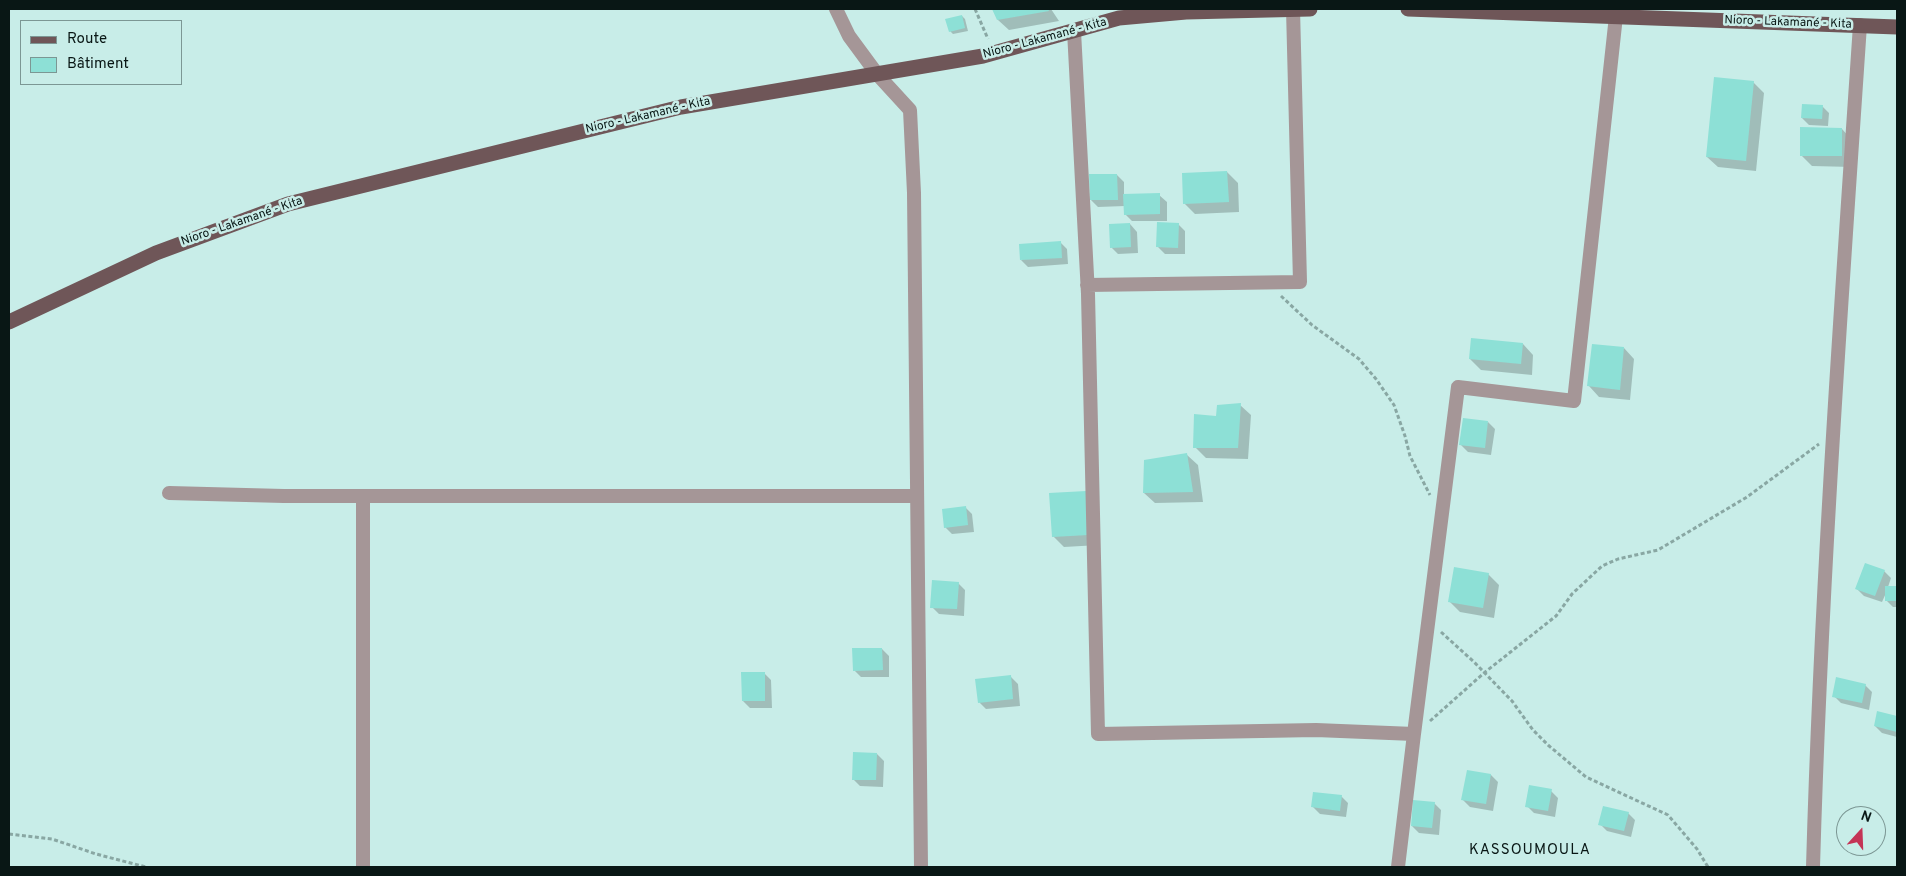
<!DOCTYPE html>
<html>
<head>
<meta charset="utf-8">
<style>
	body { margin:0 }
	#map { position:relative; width:1906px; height:876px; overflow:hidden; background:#c8ede8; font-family:Overpass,sans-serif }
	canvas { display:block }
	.frame { position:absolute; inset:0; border:10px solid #091715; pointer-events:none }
	.legend { position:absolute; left:20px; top:20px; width:162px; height:65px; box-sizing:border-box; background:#c8ede8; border:1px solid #7c9794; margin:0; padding:6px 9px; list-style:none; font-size:15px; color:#091715 }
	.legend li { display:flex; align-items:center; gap:10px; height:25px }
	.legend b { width:25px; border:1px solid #7c9794 }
	.north { position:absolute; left:1836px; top:806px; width:50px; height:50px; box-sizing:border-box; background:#c8ede8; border:1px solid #7c9794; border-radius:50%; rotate:20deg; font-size:14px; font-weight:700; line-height:20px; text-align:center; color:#091715 }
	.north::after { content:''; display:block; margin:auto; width:18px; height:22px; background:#c43456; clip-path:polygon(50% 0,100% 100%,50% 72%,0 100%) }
</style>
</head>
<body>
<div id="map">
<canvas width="1906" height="876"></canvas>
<div class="frame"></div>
<ul class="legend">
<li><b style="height:6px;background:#6f5658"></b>Route</li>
<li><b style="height:14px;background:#8de0d6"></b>Bâtiment</li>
</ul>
<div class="north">N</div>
</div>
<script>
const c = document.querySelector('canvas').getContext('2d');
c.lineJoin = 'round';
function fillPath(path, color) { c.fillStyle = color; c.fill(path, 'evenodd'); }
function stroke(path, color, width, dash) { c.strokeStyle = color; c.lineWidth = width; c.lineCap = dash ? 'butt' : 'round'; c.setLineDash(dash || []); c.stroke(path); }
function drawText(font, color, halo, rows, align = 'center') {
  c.font = font + ' Overpass,sans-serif'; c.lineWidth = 5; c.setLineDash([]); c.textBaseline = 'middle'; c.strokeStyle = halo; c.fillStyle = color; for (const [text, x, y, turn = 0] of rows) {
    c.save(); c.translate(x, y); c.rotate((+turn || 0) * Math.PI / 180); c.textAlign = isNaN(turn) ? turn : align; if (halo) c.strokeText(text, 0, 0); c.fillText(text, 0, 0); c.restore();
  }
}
const shadow = new Path2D(`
	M993,9H1051L1059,21L1009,30L998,20Z
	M962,16L965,19L968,31L953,34L950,31Z
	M1753,82L1764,93L1756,171L1718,167L1707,157Z
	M1822,106L1829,113L1828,126L1809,125L1802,118Z
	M1842,129L1852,140V167L1812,166L1801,155Z
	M1227,172L1238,183L1239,212L1195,214L1184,203Z
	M1117,175L1124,182V195H1159L1167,202V221H1132L1125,214V206L1098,207L1091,200Z
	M1130,224L1137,232L1138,253L1118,254L1111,247Z
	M1178,224L1185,231V254H1165L1158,247Z
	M1060,242L1067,249L1068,264L1028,267L1021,260Z
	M1523,344L1533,355L1532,375L1481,370L1470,359Z
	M1624,348L1634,359L1630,400L1599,397L1589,386Z
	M1240,405L1251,415L1248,459L1206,458L1195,447Z
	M1488,422L1495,429L1491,455L1468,452L1461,445Z
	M1187,455L1198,465L1203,502L1155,503L1144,493Z
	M1051,494L1099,545L1064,547L1053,536Z
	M965,507L972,514L974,532L952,534L945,527Z
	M1884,571L1891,578L1888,587H1897V607H1893L1886,600V593L1882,602L1864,596L1857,589Z
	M1488,574L1499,585L1494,618L1460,612L1449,601Z
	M958,583L965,590L964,616L939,614L932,607Z
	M882,649L889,656V677H861L854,670Z
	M764,673L771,680L772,708H750L743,701Z
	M1011,677L1018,684L1020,706L986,709L979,702Z
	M1865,685L1872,692L1869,710L1841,703L1834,696Z
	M1878,712L1897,717V737L1882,733L1875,726Z
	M877,754L884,761L883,787L860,786L853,779Z
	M1468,771L1491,775L1498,782L1493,811L1470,807L1463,800Z
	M1551,791L1558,798L1555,817L1534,813L1527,806Z
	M1341,796L1348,803L1346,817L1320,814L1313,807Z
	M1434,803L1441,810L1439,835L1419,833L1412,826Z
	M1628,813L1635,820L1631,837L1607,831L1600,824Z`);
const building = new Path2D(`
	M992,9H1048L1049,11L997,20Z
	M962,15L965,28L949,32L945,19Z
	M1714,77L1754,81L1746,161L1706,157Z
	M1802,104L1823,105L1822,119L1801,118Z
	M1800,127L1842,128V156H1800Z
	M1227,171L1229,202L1183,204L1182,173Z
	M1089,174H1117L1118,200H1090Z
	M1160,193V214L1124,215L1123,194Z
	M1157,222L1179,223L1178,248L1156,247Z
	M1130,223L1131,247L1110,248L1109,224Z
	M1061,241L1062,258L1020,260L1019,244Z
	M1471,338L1523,343L1521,364L1469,359Z
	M1592,344L1624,347L1620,390L1587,386Z
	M1241,403L1238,448H1193L1194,414L1216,416L1217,405Z
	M1463,418L1488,421L1485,448L1459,445Z
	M1187,453L1193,492L1143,493L1144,460Z
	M1086,491L1088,535L1052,537L1049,493Z
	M966,506L968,525L944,528L942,509Z
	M1865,563L1885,570L1875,596L1855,589Z
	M1454,567L1489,573L1483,608L1448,602Z
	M932,580L959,582L957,609L930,608Z
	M1885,586H1897V601H1885Z
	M852,648H882L883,670L853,671Z
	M741,672H765V701H742Z
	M1011,675L1013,699L978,703L975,679Z
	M1836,677L1866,684L1862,703L1832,697Z
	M1877,711L1897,716V732L1874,726Z
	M853,752L877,753L876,780H852Z
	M1467,770L1491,774L1486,804L1461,800Z
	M1529,785L1552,789L1548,811L1525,807Z
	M1313,792L1342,795L1340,811L1311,807Z
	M1413,800L1435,802L1432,828L1411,826Z
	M1603,806L1629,812L1624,831L1598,825Z`);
const path = new Path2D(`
	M975,9L988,39
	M1281,296L1312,325L1359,359L1376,379L1394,405L1405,436L1410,456L1430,495
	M1441,632L1474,662L1512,701L1533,730L1548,745L1586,777L1668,815L1697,849L1708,867
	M1430,721L1484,673L1556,616L1572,594L1602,566L1618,559L1658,550L1747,497L1819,444
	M9,834L52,839L96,854L146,867`);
const street = new Path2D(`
	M836,9L849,36L877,74L910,110L914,193L921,867
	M1074,31L1088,294L1098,734L1316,730L1414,734L1458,387L1574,401L1616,16
	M1087,285L1300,282L1293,9
	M169,493L284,496H917
	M363,496V867
	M1398,867L1414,734
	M1813,867C1821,586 1841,306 1860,25`);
const primary = new Path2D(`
	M1408,9L1897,27
	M9,322L156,253L288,204L681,107L983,56L1119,18L1186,12L1310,9`);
const streetNames = [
	["Nioro - Lakamané - Kita",1788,23,2],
	["Nioro - Lakamané - Kita",1045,39,-15],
	["Nioro - Lakamané - Kita",648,116,-13],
	["Nioro - Lakamané - Kita",242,222,-19]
];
const quarterNames = [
	["KASSOUMOULA",1530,851]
];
fillPath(shadow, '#0003');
fillPath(building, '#8de0d6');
stroke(path, '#89a7a3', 3, [4, 2.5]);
stroke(street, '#a59697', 14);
stroke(primary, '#6f5658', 15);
drawText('12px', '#091715', '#c8ede8', streetNames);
c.letterSpacing = '1px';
drawText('15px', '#091715', '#c8ede8', quarterNames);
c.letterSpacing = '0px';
</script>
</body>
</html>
